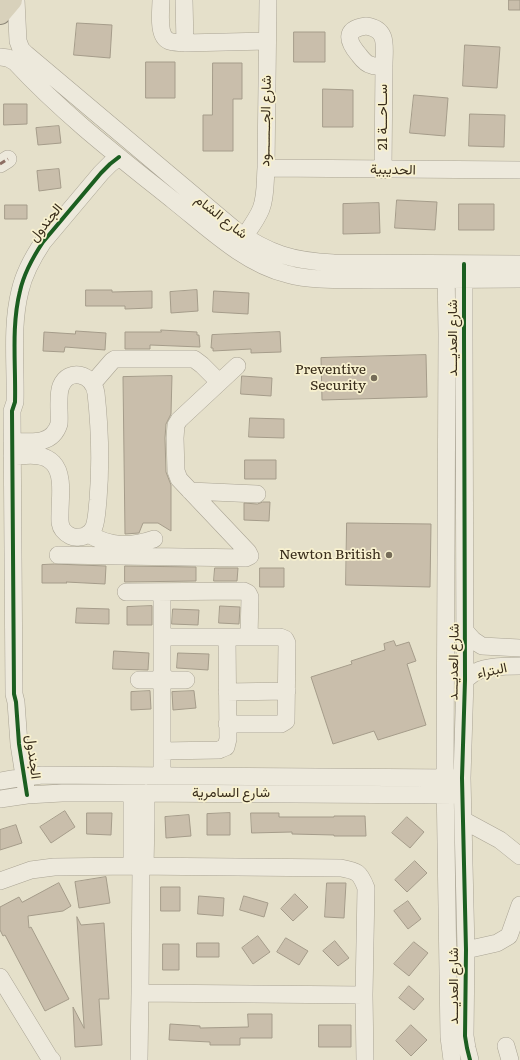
<!DOCTYPE html>
<html>
<head>
<meta charset="utf-8">
<style>
	body { margin:0 }
	canvas { display:block; background:#e5e0ca }
</style>
</head>
<body>
<canvas width="520" height="1060"></canvas>
<script>
const c = document.querySelector('canvas').getContext('2d');
c.lineJoin = 'round';
function fillPath(path, color) { c.fillStyle = color; c.fill(path, 'evenodd'); }
function stroke(path, color, width, dash) { c.strokeStyle = color; c.lineWidth = width; c.lineCap = dash ? 'butt' : 'round'; c.setLineDash(dash || []); c.stroke(path); }
function drawText(font, color, halo, rows, align = 'center') {
  c.font = font + ' Literata,Vazirmatn,serif'; c.lineWidth = 3.5; c.setLineDash([]); c.textBaseline = 'middle'; c.strokeStyle = halo; c.fillStyle = color; for (const [text, x, y, turn = 0] of rows) {
    c.save(); c.translate(x, y); c.rotate((+turn || 0) * Math.PI / 180); c.textAlign = isNaN(turn) ? turn : align; if (halo) c.strokeText(text, 0, 0); c.fillText(text, 0, 0); c.restore();
  }
}
const building = new Path2D(`
	M509,0H520V10H509Z
	M77,23L112,25L110,58L74,55Z
	M294,32H325V62H294Z
	M465,45L500,47L497,88L463,86Z
	M146,62H175V98H146Z
	M213,63H242V99H233V151H203V115H212Z
	M323,89L353,90V127H323Z
	M414,95L448,98L445,136L410,133Z
	M4,104H27V124L4,125Z
	M470,114L505,115L504,147L469,146Z
	M59,126L61,143L38,145L36,128Z
	M59,169L61,188L39,191L37,171Z
	M397,200L437,202L435,230L395,228Z
	M379,203L380,233L343,234V204Z
	M459,204H494V230H459Z
	M5,205H27V219H5Z
	M86,290H112V292L152,291V308L125,309V306H86Z
	M197,290L198,311L171,313L170,292Z
	M214,291L249,293L248,314L213,312Z
	M161,330L197,332V335H199L200,347L150,345V349H125V332H161Z
	M76,331L106,333L105,350L65,347L64,352L43,351L44,332L75,334Z
	M280,332L281,352L251,353V349L213,351V348H211L212,335Z
	M426,355L427,397L322,400L321,358Z
	M172,376L171,414L166,424L165,438L166,472L171,485V531L158,523H143L139,533L125,534L123,377Z
	M242,376L272,378L271,396L241,394Z
	M250,418L284,419V438L249,437Z
	M245,460H276V479H245Z
	M263,502H270L269,521L244,520V503L257,504Z
	M347,523L431,524L430,587L346,585Z
	M55,564L106,566L105,584L66,582L67,583H42V565Z
	M125,566L196,567V581L125,582Z
	M215,568H238L237,581H214Z
	M260,568H284V587H260Z
	M152,606V625H127V607Z
	M220,606L240,607L239,624L219,623Z
	M77,608L109,609V624L76,623Z
	M173,609L199,610L198,625L172,624Z
	M394,641L396,646L409,642L416,661L407,664L426,725L378,740L374,731L333,744L311,677L352,664L351,661L385,650L384,644Z
	M114,651L149,653L148,670L113,669Z
	M178,653L209,654L208,670L177,668Z
	M150,691L151,709L131,710V692Z
	M194,691L196,708L173,710L172,692Z
	M65,811L75,827L51,843L40,827Z
	M87,813H112L111,835L87,834Z
	M230,813V835H207V814Z
	M251,813H279V817H334V816H365L366,836H334V835L292,834V832L252,833Z
	M189,815L191,836L166,838L165,817Z
	M407,817L424,832L410,848L392,833Z
	M16,825L22,843L0,850V830Z
	M415,861L427,873L407,892L395,880Z
	M106,877L110,903L79,908L75,882Z
	M59,883L71,906L63,911L28,916L29,928L31,927L69,999L45,1011L5,935L3,936L0,930V907L19,897L22,902Z
	M327,883H346L344,918L325,917Z
	M161,887H180V911H161Z
	M295,894L308,907L293,921L281,909Z
	M199,896L224,898L223,916L198,914Z
	M244,896L268,903L264,917L240,910Z
	M408,901L421,919L408,929L394,911Z
	M77,917L81,925L104,923L109,999H99L102,1045L75,1047L73,1007L84,1028Z
	M258,936L270,952L253,964L242,948Z
	M286,938L308,951L299,965L277,952Z
	M335,941L349,958L338,966L323,951Z
	M414,942L428,953L409,976L394,964Z
	M197,943H219V957H197Z
	M163,944H179V970H163Z
	M409,986L424,999L414,1010L399,998Z
	M248,1014H272V1038H240V1045H210V1042L169,1040L170,1024L200,1026V1028L248,1027Z
	M319,1025H351V1047H319Z
	M411,1025L427,1040L411,1056L396,1041Z`);
const minor = new Path2D(`
	M16,0L18,41L21,49L26,54L235,230C269,254 293,261 334,263L520,264
	M161,0C161,11 157,36 169,41C174,43 180,42 185,43L184,0
	M366,26C389,29 384,47 384,65C379,66 375,67 371,65C366,64 362,59 359,55C347,41 344,29 366,26Z
	M185,43L267,41
	M0,57L8,58L15,62C63,114 119,157 174,201C208,228 245,264 287,274C316,282 348,279 378,280C425,280 473,279 520,279
	M0,164L8,159
	M266,168L520,170
	M383,170L384,65
	M244,237C250,228 257,219 261,209C266,197 265,181 266,168L268,0
	M446,264L447,334L445,778L449,1037L452,1060
	M464,264V336L465,680L462,778L466,950L465,1036L467,1048L470,1060
	M93,383L112,361L115,359H194L202,365L219,382
	M12,441C31,442 52,446 59,424C60,414 57,395 61,386C69,367 93,374 96,393C100,429 101,464 98,500C97,508 97,519 94,527C91,533 85,537 79,537C73,538 67,535 63,530C59,525 60,519 60,513C60,498 64,474 53,463C43,452 26,456 12,456
	M190,491L257,494
	M88,534C111,547 130,547 154,539
	M58,555L246,558L250,556L248,552L179,479L176,471L175,438L176,425L179,420L237,366
	M126,592L244,591L248,593L250,597L249,637
	M162,592V676
	M465,631L473,640L482,646L520,648
	M162,637H280L285,639L287,643L286,721L281,724H227
	M139,680H158
	M465,680C469,677 472,674 476,672C487,666 507,666 520,666
	M159,682L158,678L162,676L165,677L166,680H186
	M227,692L287,691
	M162,751L219,750L221,749L226,747L228,739L227,637
	M162,776V684
	M0,781L12,779L42,775L455,778
	M132,793V866
	M27,795L19,744L16,702L14,694L12,411L15,402C16,365 11,327 20,291C24,273 33,257 43,242L101,173L110,164L119,157
	M0,799L27,795L62,793H132L455,795
	M463,820L500,840L520,856
	M145,866L146,821V793
	M0,881L31,870L54,867L132,866L341,868C357,871 360,872 366,888L364,995L365,1060
	M466,950L497,943L509,936L520,905
	M0,977L49,1057L52,1060
	M140,993L364,995
	M506,1046L510,1060
	M139,1060L140,993L141,866`);
const highway = new Path2D(`
	M0,13L11,0`);
const quiet = new Path2D(`
	M0,164L8,159`);
const cycleway = new Path2D(`
	M464,264V336L465,680L462,778L466,950L465,1036L467,1048L470,1060
	M27,795L19,744L16,702L14,694L12,411L15,402C16,365 11,327 20,291C24,273 33,257 43,242L101,173L110,164L119,157`);
const markers = [
	[374,378,4,"#756c58"],
	[389,555,4,"#756c58"]
];
const streetNames = [
	["ســاحـــة 21",383,117,-90],
	["شارع الجــــــــود",266,121,-89],
	["الحديبية",393,170,1],
	["شارع الشام",221,217,38],
	["الجندول",46,223,-51],
	["شارع العديـــد",453,338,-90],
	["شارع العديـــد",454,662,-89],
	["البتراء",492,671,-12],
	["الجندول",33,757,83],
	["شارع السامرية",231,793],
	["شارع العديـــد",454,986,-90]
];
const poiNames = [
	["Preventive",366,370],
	["Security",366,386],
	["Newton British",381,555]
];
fillPath(building, '#c9beab');
stroke(building, '#a59c8a', 1);
stroke(minor, '#aaa494', 18);
stroke(highway, '#8f897a', 24);
stroke(minor, '#ede9dc', 17);
stroke(highway, '#d8d1bb', 22);
stroke(quiet, '#8d6e63', 3, [6, 3]);
stroke(cycleway, '#1b5e20', 4);
for (const [x, y, r, color] of markers) { const dot = new Path2D(); dot.arc(x, y, r, 0, 2 * Math.PI); c.fillStyle = color; c.fill(dot); stroke(dot, '#f8f1cf', 1.5); }
drawText('14px', '#392d1b', '#f8f1cf', streetNames);
drawText('14px', '#392d1b', '#f8f1cf', poiNames, 'right');
</script>
</body>
</html>
